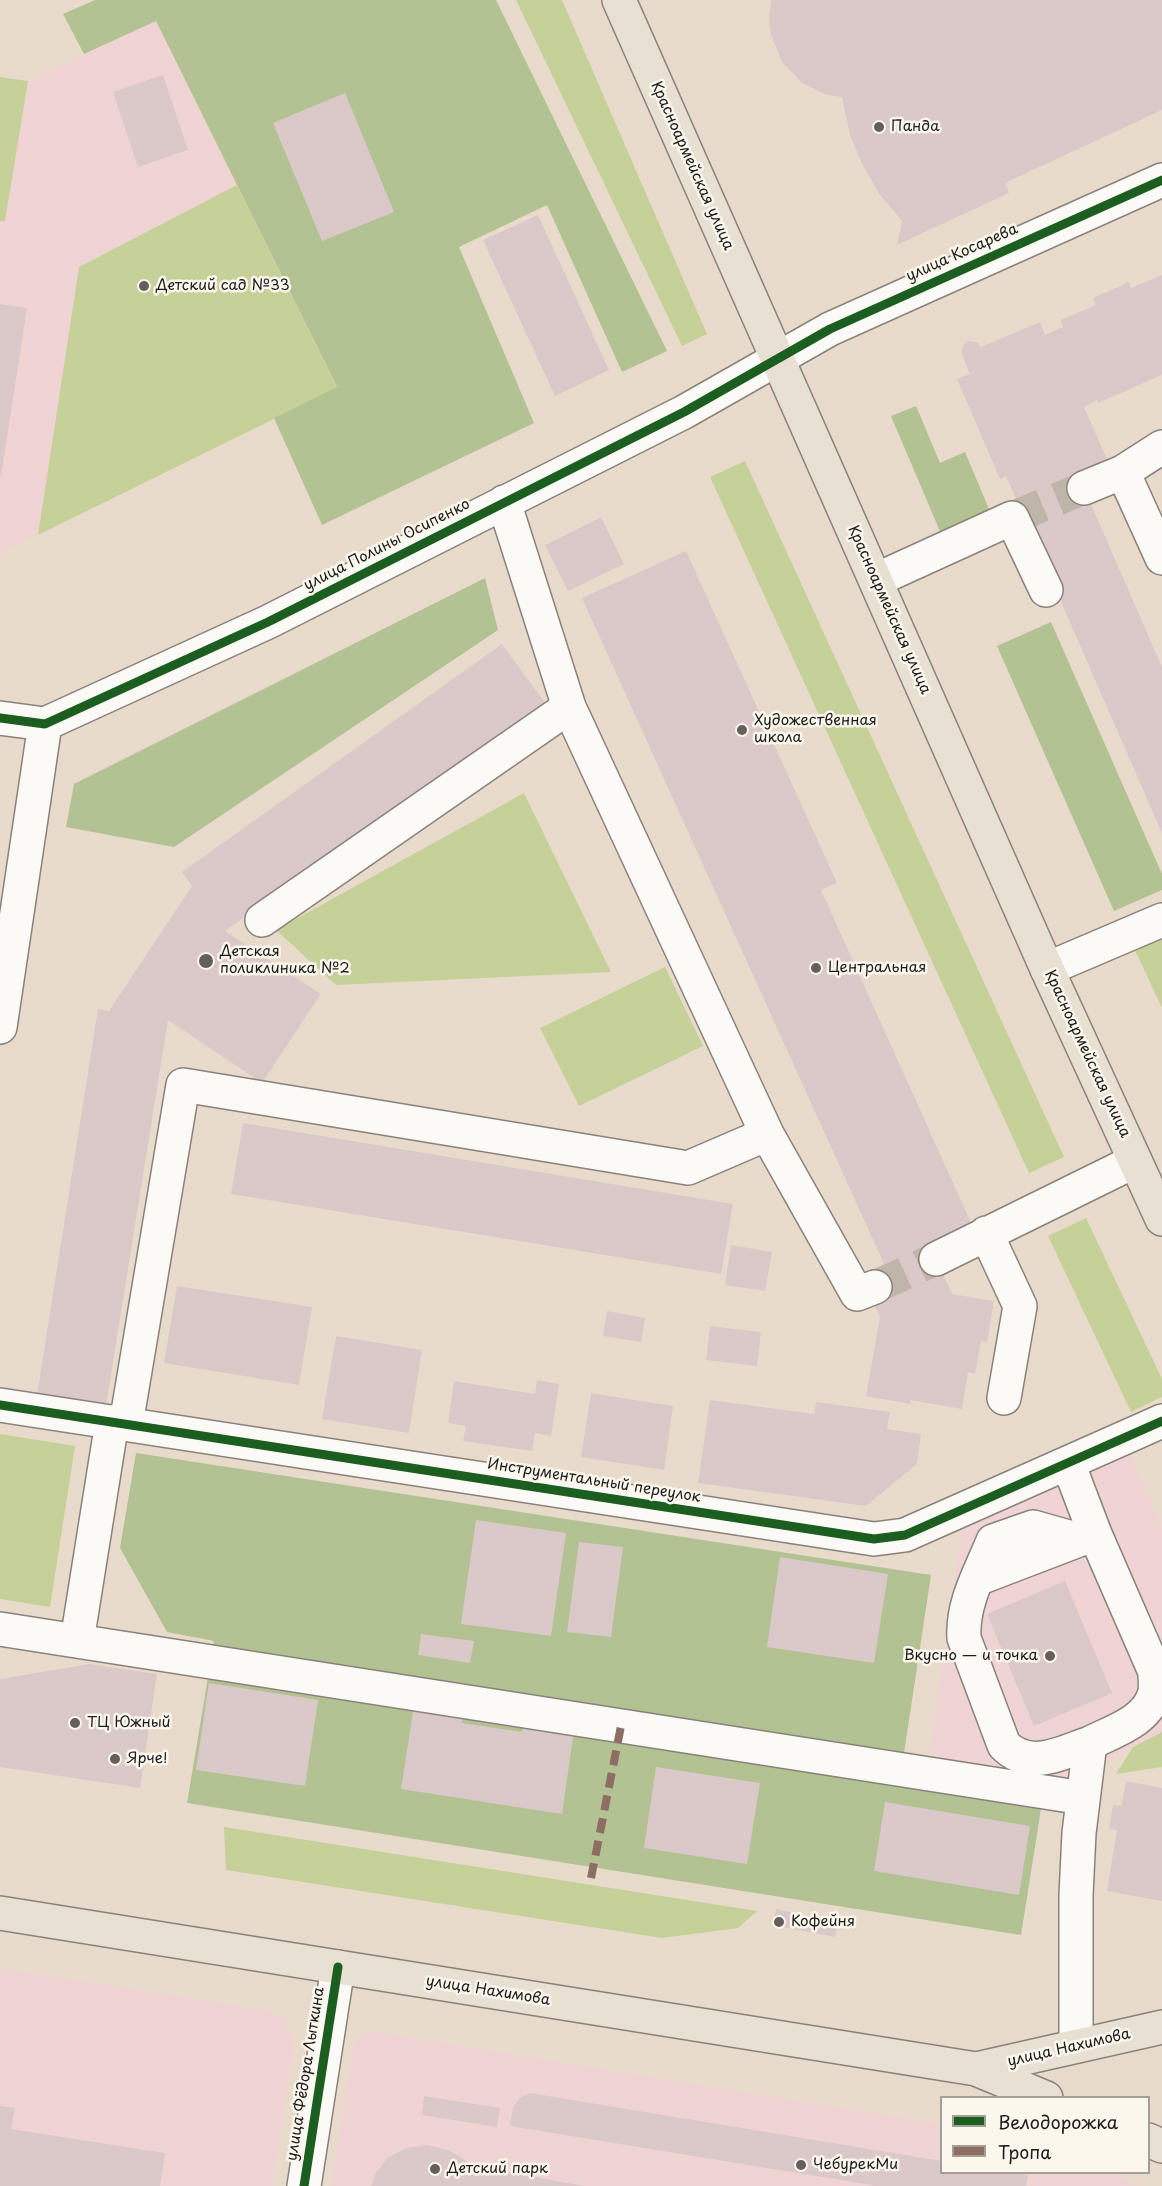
<!DOCTYPE html>
<html>
<head>
<meta charset="utf-8">
<style>
	body { margin:0 }
	#map { position:relative; width:1162px; height:2186px; overflow:hidden; background:#e9dbcc; font-family:"Playpen Sans",sans-serif }
	canvas { display:block }
	.legend { position:absolute; left:940px; top:2096px; width:210px; height:78px; box-sizing:border-box; background:#fbf7ec; border:2px solid #a29f99; margin:0; padding:8px 10px; list-style:none; font-size:18px; color:#1c1c1c }
	.legend li { display:flex; align-items:center; gap:12px; height:30px }
	.legend b { width:30px; border:2px solid #a29f99 }
</style>
</head>
<body>
<div id="map">
<canvas width="1162" height="2186"></canvas>
<ul class="legend">
<li><b style="height:8px;background:#1b5e20"></b>Велодорожка</li>
<li><b style="height:8px;background:#8d6e63"></b>Тропа</li>
</ul>
</div>
<script>
const c = document.querySelector('canvas').getContext('2d');
c.lineJoin = 'round';
function fillPath(path, color) { c.fillStyle = color; c.fill(path, 'evenodd'); }
function stroke(path, color, width, dash) { c.strokeStyle = color; c.lineWidth = width; c.lineCap = dash ? 'butt' : 'round'; c.setLineDash(dash || []); c.stroke(path); }
function drawText(font, color, halo, rows, align = 'center') {
  c.font = font + ' "Playpen Sans",sans-serif'; c.lineWidth = 5; c.setLineDash([]); c.textBaseline = 'middle'; c.strokeStyle = halo; c.fillStyle = color; for (const [text, x, y, turn = 0] of rows) {
    c.save(); c.translate(x, y); c.rotate((+turn || 0) * Math.PI / 180); c.textAlign = isNaN(turn) ? turn : align; if (halo) c.strokeText(text, 0, 0); c.fillText(text, 0, 0); c.restore();
  }
}
const built = new Path2D(`
	M156,21L337,388L0,553V77L28,81Z
	M1128,1450L1162,1527V1732L1073,1779L929,1757L963,1522Z
	M0,1968L267,2010L284,2018L291,2030L294,2046L272,2186H0Z
	M371,2031L941,2124L942,2172L1110,2173L1140,2186H331L352,2051L358,2037Z`);
const green = new Path2D(`
	M516,0H562L707,334L682,346Z
	M0,77L28,81L5,221H0Z
	M237,185L337,388L38,535L79,267Z
	M745,461L1064,1157L1029,1173L710,477Z
	M524,793L611,972L336,985L276,930Z
	M1162,935V1008L1134,948Z
	M665,967L703,1046L579,1106L540,1028Z
	M1086,1218L1162,1379V1397L1131,1412L1048,1236Z
	M0,1434L75,1446L50,1607L0,1599Z
	M1162,1732V1767L1116,1774L1133,1747Z
	M224,1827L757,1911L738,1928L662,1938L226,1870Z`);
const forest = new Path2D(`
	M95,0H496L667,351L622,372L547,205L459,247L534,423L322,525L274,418L337,387L156,21L84,54L63,14Z
	M916,406L940,463L965,452L991,514L942,536L891,416Z
	M485,578L498,630L174,847L66,827L74,784Z
	M1051,622L1162,874V890L1114,911L997,646Z
	M136,1453L931,1575L899,1786L1041,1809L1021,1935L187,1803L214,1641L167,1632L120,1548Z`);
const building = new Path2D(`
	M771,0H1162V110L1005,183L1009,193L897,245L902,221L880,195L863,166L850,135L842,97L827,95L802,83L782,62L771,35L769,21Z
	M163,75L188,150L138,167L113,92Z
	M345,93L394,212L322,241L273,123Z
	M538,215L609,370L555,396L483,240Z
	M1162,275V375L1098,403L1097,400L1084,407L1110,466L1080,479L1162,667V833L1006,476L1000,479L957,379L970,374L961,352L963,346L967,341L977,342L981,347L1040,322L1045,335L1063,327L1061,320L1096,305L1093,298L1129,282L1131,288Z
	M0,304L27,308L1,476H0Z
	M601,517L624,564L568,591L545,545Z
	M686,551L837,883L821,890L972,1225L930,1244L952,1294L994,1301L987,1342L981,1341L975,1374L968,1372L962,1409L910,1400V1404L866,1396L880,1317L873,1302L880,1299L868,1271L884,1264L582,598Z
	M502,644L545,703L225,931L321,994L262,1083L168,1020L106,1406L37,1395L98,1009L109,1011L192,886L182,872Z
	M243,1123L733,1204L721,1274L231,1194Z
	M731,1245L772,1252L765,1291L725,1285Z
	M177,1286L312,1307L299,1385L164,1363Z
	M607,1311L645,1318L641,1342L603,1336Z
	M710,1326L761,1332L757,1366L706,1360Z
	M336,1336L422,1350L409,1433L322,1419Z
	M537,1380L559,1384L551,1436L535,1433L532,1451L463,1441L466,1426L448,1423L454,1381L535,1394Z
	M591,1393L673,1406L664,1470L581,1457Z
	M710,1400L814,1414L816,1402L890,1412L887,1429L921,1434L917,1464L866,1506L698,1483Z
	M476,1520L566,1533L551,1636L461,1624Z
	M579,1542L623,1547L611,1637L567,1632Z
	M780,1557L888,1574L874,1663L767,1647Z
	M1065,1581L1112,1693L1034,1726L987,1614Z
	M421,1634L474,1641L470,1663L418,1655Z
	M89,1664L157,1674L140,1788L0,1767V1679Z
	M209,1683L318,1700L305,1786L196,1770Z
	M414,1706L464,1714L462,1723L522,1732L523,1723L574,1730L562,1814L401,1789Z
	M656,1767L760,1783L747,1864L644,1848Z
	M1126,1781L1162,1788V1901L1107,1891L1117,1830L1109,1829L1113,1805L1121,1806Z
	M885,1802L1030,1826L1019,1895L874,1871Z
	M776,1909L838,1922L835,1937L773,1925Z
	M530,2093L942,2161V2172H1013L1028,2175L1026,2186H877L510,2126L513,2107L520,2098Z
	M424,2096L500,2108L497,2127L422,2115Z
	M0,2106L15,2108L11,2129L165,2153L160,2186H0Z
	M427,2145L448,2150L461,2157L470,2165L584,2186H371L376,2173L387,2158L406,2148Z`);
const minorTunnel = new Path2D(`
	M1012,518L1084,488
	M875,1287L936,1259`);
const minor = new Path2D(`
	M1162,447L1123,472L1162,558
	M1084,488L1123,472
	M504,502L569,707L767,1134L857,1294L875,1287
	M876,580L1012,518L1046,590
	M0,718L45,724L268,622L684,412L830,329L1162,180
	M262,920L569,707
	M1047,969L1162,920
	M0,1027L45,724
	M986,1233L1020,1306L1004,1398
	M936,1259L1135,1161
	M0,1405L874,1539L905,1535L1162,1421
	M126,1424L183,1085L688,1168L767,1134
	M1068,1463L1095,1534L1155,1672C1155,1678 1156,1686 1155,1692C1148,1721 1114,1731 1090,1743L1079,1833L1076,1895V2046
	M1079,1540L1033,1527L993,1541C980,1573 962,1603 964,1638L1004,1745C1030,1771 1061,1753 1090,1743
	M977,1579L1084,1538
	M0,1629L1083,1798
	M77,1641L112,1422
	M304,2186L338,1967`);
const major = new Path2D(`
	M619,0L1047,969L1162,1219
	M0,1913L976,2069L1046,2098
	M976,2069L1162,2027
	M1148,2140L1162,2146`);
const quiet = new Path2D(`
	M591,1878L621,1726`);
const cycleway = new Path2D(`
	M0,718L45,724L268,622L684,412L830,329L1162,180
	M0,1405L874,1539L905,1535L1162,1421
	M304,2186L338,1967`);
const markers = [
	[879,127,6,"#645f5a"],
	[144,286,6,"#645f5a"],
	[742,730,6,"#645f5a"],
	[206,961,8,"#645f5a"],
	[816,968,6,"#645f5a"],
	[1050,1656,6,"#645f5a"],
	[75,1723,6,"#645f5a"],
	[115,1759,6,"#645f5a"],
	[779,1922,6,"#645f5a"],
	[801,2165,6,"#645f5a"],
	[435,2169,6,"#645f5a"]
];
const poiNames = [
	["Панда",891,127],
	["Детский сад №33",156,286],
	["Художественная",754,721],
	["школа",754,738],
	["Детская",220,952],
	["поликлиника №2",220,969],
	["Центральная",828,968],
	["Вкусно — и точка",1038,1656,"right"],
	["ТЦ Южный",87,1723],
	["Ярче!",127,1759],
	["Кофейня",791,1922],
	["ЧебурекМи",813,2165],
	["Детский парк",447,2169]
];
const streetNames = [
	["Красноармейская улица",692,166,66],
	["улица Косарева",962,253,-24],
	["улица Полины Осипенко",387,545,-27],
	["Красноармейская улица",889,610,66],
	["Красноармейская улица",1087,1054,65],
	["Инструментальный переулок",594,1481,9],
	["улица Нахимова",488,1991,9],
	["улица Нахимова",1069,2048,-13],
	["улица Фёдора Лыткина",306,2074,-81]
];
fillPath(built, '#f0d4d3');
fillPath(green, '#c6d199');
fillPath(forest, '#b3c292');
fillPath(building, '#dbc9c9');
stroke(minorTunnel, '#c0b5a9', 33, [33, 16]);
stroke(minor, '#89827b', 36);
stroke(major, '#89827b', 36);
stroke(minor, '#fcfaf7', 33);
stroke(major, '#e7e0d3', 33);
stroke(quiet, '#8d6e63', 8, [15, 8]);
stroke(cycleway, '#1b5e20', 9);
for (const [x, y, r, color] of markers) { const dot = new Path2D(); dot.arc(x, y, r, 0, 2 * Math.PI); c.fillStyle = color; c.fill(dot); stroke(dot, '#fbf7ec', 2); }
drawText('15px', '#1c1c1c', '#fbf7ec', poiNames, 'left');
drawText('15px', '#1c1c1c', '#fbf7ec', streetNames);
</script>
</body>
</html>
